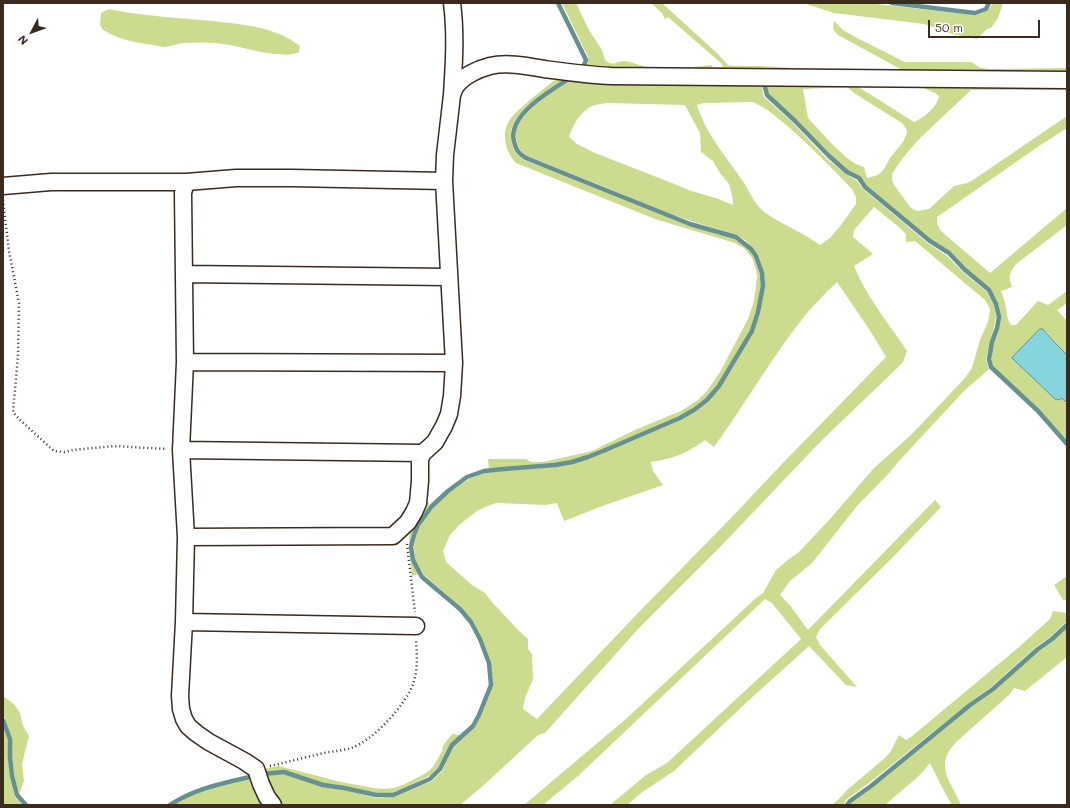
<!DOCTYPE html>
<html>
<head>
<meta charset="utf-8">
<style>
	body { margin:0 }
	#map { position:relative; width:1070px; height:808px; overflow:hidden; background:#fff; font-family:Mali,sans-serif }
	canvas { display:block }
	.frame { position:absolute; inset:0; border:4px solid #3b2a1e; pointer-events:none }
	.north { position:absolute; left:12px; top:12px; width:40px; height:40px; -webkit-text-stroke:3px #fff; paint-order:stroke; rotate:229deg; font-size:11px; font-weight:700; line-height:16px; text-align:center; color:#3b2a1e }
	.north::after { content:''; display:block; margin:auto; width:14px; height:18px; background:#3b2a1e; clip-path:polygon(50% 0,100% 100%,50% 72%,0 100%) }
	.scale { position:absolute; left:928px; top:20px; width:112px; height:18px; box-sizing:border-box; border:2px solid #3b2a1e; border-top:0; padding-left:5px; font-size:12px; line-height:14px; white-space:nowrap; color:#3b2a1e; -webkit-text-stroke:3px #fff; paint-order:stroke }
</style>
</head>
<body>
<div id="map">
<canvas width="1070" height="808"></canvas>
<div class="frame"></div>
<div class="north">N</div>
<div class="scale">50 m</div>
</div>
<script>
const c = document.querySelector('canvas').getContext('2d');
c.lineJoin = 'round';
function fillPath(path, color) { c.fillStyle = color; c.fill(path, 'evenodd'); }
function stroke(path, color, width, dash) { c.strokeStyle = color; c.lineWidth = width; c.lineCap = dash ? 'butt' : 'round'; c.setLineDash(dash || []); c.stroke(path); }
const green = new Path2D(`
	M562,3H576L589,30L602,50L605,60C615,68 616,60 625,61C632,62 639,65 646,67C667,71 690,67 711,65L713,67H723L722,64L668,17L665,19L662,13L651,3H662L718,54L728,65L733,66H760L830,70L904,71L838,35C834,31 832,28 834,21L843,30L859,39L905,62H971L981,68L989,69L1067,68V75L583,72L588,62V57Z
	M803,3H868L974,15C983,14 989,11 993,3H1003L998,18L991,28L987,29L977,39L952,34L924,24L834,13Z
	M109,9C143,16 178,18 213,21C244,25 274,26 300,46L299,52C286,60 246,48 230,45C215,42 199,42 184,43C178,43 172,46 166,47C162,47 158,46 154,45C136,43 116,39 102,29L100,24L101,13Z
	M560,76L568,77C550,89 517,109 511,130C510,134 511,138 512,142C513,151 517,155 524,160L612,193L679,221L736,239L748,248L757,261L760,272L762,284L761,291L757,313L752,330L718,386L706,399L691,411L587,456L555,464L521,466L489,470L488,459H526L531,462H543L588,452L594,450L637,429L681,411L698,400L707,391L720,372L748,319L754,301L757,277L756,269L752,258L745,249L735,243L655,219L516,163C505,151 500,132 511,118C514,114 518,110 522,107C534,96 547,86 560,76Z
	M573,78L1067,82V90H971L919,139L902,159L892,174V180L894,185L911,208L917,211L929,209L954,186L967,183L973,180L1067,116V128L1039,146L937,217V224L941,231L990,273L1067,208V225L1016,264C1009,273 1008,276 1012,287L1001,291L1005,302L1008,320L1011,325H1016L1038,301L1048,305L1067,291V303L1057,310L1067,321V355L1055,343L1044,329L1062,398L1067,403V441L1039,410L993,366C986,346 1006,328 998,304C993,288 978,280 966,269C960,264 956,256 949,251C940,244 929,238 920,230C902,216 884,200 866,185L860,177L848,171L831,155L795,119L768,95L767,86L765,85L762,87L764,97L792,122L827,159L846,174L857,181L863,189L929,244L947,256L962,271L987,292L994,305L996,317L994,327L986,359L989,369C981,377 971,384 963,392L899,461L890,472L857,506L812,563L790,581L780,595L789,604L808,630L935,500L941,507L896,554L820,629L816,637L820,645L857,687L846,685L809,646L748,701L674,771L641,793L627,805H610L646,775L667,763L801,639L772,603L765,599L578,776L543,805H524L627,718L756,598L763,593L776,570L789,559L799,552L830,519L874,468L910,436L965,378L972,368L980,340L988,322L990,309L985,300L915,241L906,242V234L900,228L874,207L854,230L853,237L873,254L854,266C866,296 889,324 907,351L903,362L891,374L822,440L721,546L638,629L545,733L538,735L485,784L460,805H275L263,776L283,774L323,787L344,790L376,798L393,797L432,781L442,771L454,746L474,727L481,716L493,685L491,662L482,638L473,621L461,607L424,575L415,560L414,547L416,536L420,526L433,507L450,492L469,479L484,473L504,471L555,467L588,459L681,420L695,412L708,402L721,387L754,332L760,313L765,286L764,273L758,255L746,241L737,235L691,221L662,211L610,189L527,156C521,152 518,148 517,142C516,138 515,133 516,129C520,118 542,98 552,92C559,87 567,84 573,78ZM857,84L919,86L935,93L939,96C937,107 924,118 914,122L860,88ZM847,87L854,93L902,123L906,128L907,133L903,142L890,158L884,169L878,175L867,178L864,167L856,164L847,158L833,145L808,118L803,89ZM753,102C767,108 779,119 791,129C812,148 832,168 852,189L856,197V204L841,225L830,238L820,245C813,240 805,235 797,231C785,224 773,219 763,211C754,203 750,192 744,183C727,157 706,135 697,105L703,103ZM607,103L685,105L700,133L701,152L713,161L720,173L729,184L733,200V205L716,198L691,191L672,183L595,153L577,144L569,137C572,126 581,111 592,106C596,104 603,104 607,103ZM837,282L871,332L886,357L782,464L731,518L638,613L537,719L523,709L525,698L533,679L532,654L528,649V639L519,631L491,601L485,593L472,585L446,562L443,551L450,535L459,525L477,511L485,507L496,503L546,505L557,503L564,521L605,505L663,485L653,471L651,462C675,458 685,454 705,440L714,447C746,403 773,355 807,313C816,302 827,292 837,282Z
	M422,495L430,505C418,523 408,534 412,557C413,563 415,569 419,574L412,576L409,545L410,521Z
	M1067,576V600H1063L1054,585Z
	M1053,611L1066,613H1067V621L1050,637L1036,647L991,687L969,703L869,783L847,799L843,805H832L840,798L847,790L885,758L891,751L899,735L906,740L911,737L1019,647L1050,619Z
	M1067,627V657L1025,691L1014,688L1009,695L955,743C934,767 951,781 961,805H952L945,793L930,763L921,774L885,805H848L851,802L872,787L971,706L994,690L1039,651L1053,640Z
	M3,696L14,704L20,713L23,726L29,736L22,764L24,781L19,794L14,776L12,757V738L3,713Z
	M3,726L8,739V757L10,777L15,797L23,805H3Z
	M452,734L461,735L451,744L438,768L431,775L404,788L391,793H370L322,783L283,771L265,772L259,770L279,766L341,782L374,788L384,789L394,788L405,784L426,773L433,767L442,751L444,744Z
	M254,778L267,805H173C197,789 227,785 254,778Z`);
const water = new Path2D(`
	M1040,329H1043L1055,343L1067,355V393L1066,394L1067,396V403L1062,398L1059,400L1055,399L1012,358Z`);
const stream = new Path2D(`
	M558,3L586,60L582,70
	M892,3L975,13L986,9L989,3
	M765,87L767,95L794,120L829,156L847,172L859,178L865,187L930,241L949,253L964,269L989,290L996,304L999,317L997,328L992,342L989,359L991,367L1038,411L1067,444
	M3,720L10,739V757L12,776L17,795L26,805
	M263,774L284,772L323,785L344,788L376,795H393L430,779L440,769L452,745L473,726L479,715L491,685L489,663L480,639L471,622L460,609L422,577L413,560L411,547L414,535L418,525L432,506L448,491L467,477L484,471L504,469L555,465L572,462L588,457L603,451L680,418L694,410L707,400L719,386L752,331L758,312L763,286L762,273L756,256L751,249L736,237L690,224L526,158C518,153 516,150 514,141C507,116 551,90 569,79
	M170,805C196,788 224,783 254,776
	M847,805L850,801L871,786L970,705L993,689L1038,649L1052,639L1067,625`);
const path = new Path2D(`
	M3,200L9,251L19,303L18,356L13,412L19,419L54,451L64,452L73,450L114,446L167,449
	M407,544L415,612
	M270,766C288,762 306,757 324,753C333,751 342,751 351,748C373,741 408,703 414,681C418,668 417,654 416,641`);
const minor = new Path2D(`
	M452,3C456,33 454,64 452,95
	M186,182L183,193L185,362L181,450L186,537L184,622L180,696L181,709L184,719L188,726L196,733L209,742L244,761L256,769L261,784L267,797L273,805
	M3,186L51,182H186L236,178H292L444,181
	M184,274L448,277
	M185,362L454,363
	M181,450L423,453
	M186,537L393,536L408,522L414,512L418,503L420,481V459L423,453L435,442L444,426L449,414L452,396L454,363L444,181L445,155L452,95C453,92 454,89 456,86C463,76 478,69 490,66C507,62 527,66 544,69C567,72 589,75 611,76L1067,80
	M184,622L416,626`);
fillPath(green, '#ccdc8f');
fillPath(water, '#84d5de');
stroke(water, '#679191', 1);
stroke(stream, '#679191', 4.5);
stroke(minor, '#3b2a1e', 19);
stroke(path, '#3b2a1e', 2.5, [1, 3]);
stroke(minor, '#fff', 16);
</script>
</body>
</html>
